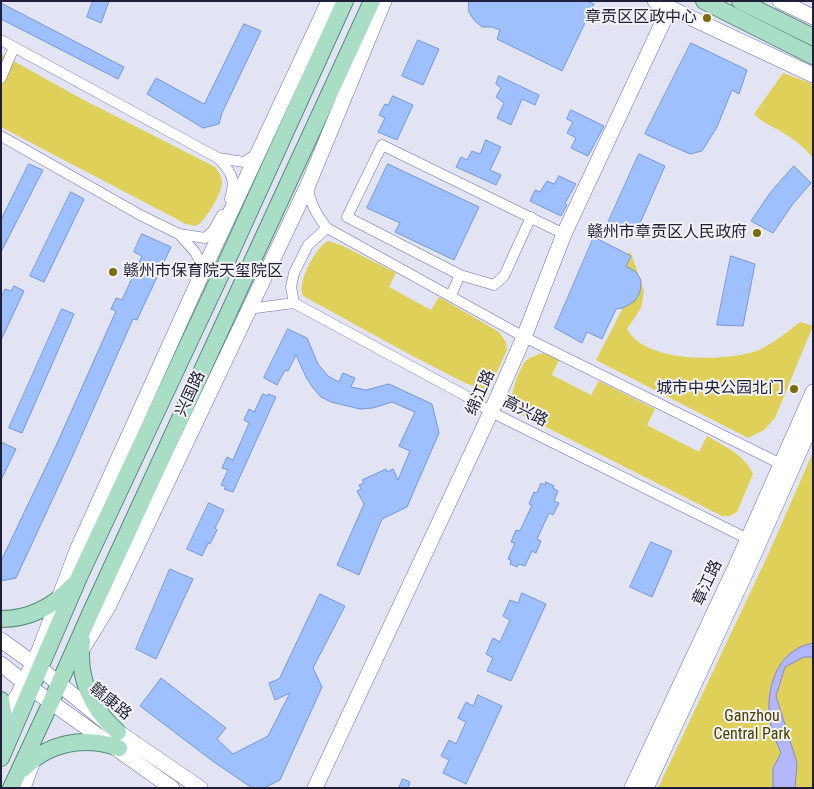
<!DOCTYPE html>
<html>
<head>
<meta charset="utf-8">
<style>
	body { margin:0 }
	#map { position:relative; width:814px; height:789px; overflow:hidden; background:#e3e4f3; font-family:"Roboto Condensed",sans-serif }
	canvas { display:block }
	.frame { position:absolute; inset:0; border:2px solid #1f1f39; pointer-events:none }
</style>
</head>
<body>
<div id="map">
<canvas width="814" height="789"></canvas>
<div class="frame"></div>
</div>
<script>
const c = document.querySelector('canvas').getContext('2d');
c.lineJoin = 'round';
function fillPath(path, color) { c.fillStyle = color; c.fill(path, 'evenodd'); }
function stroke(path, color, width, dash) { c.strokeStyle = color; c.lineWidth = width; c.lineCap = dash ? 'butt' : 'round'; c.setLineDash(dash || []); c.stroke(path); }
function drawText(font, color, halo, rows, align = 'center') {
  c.font = font + ' "Roboto Condensed","Noto Sans SC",sans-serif'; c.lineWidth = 4; c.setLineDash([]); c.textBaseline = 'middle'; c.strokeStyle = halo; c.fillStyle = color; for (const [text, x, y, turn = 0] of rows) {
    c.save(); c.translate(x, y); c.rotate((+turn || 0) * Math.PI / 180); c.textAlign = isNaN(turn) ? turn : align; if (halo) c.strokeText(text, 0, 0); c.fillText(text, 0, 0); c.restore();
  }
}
const green = new Path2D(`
	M1,54L80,98L215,167C218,171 222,176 222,182C222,193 206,221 196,226L186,224L1,127Z
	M783,73L813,84V158C804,147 794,139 782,132C772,126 762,123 754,114Z
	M328,241L343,246L396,273L389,287L431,310L439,297L499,332L506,342L507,350L492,383L483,389L465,383L407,353L303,296C296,283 316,247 328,241Z
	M631,253L644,291L641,308L627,329C645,363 724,362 756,351C772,345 787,332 800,322L813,326L775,418L764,430L748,438L596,360L625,304L623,254Z
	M543,353L559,360L552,375L591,395L599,381L655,409L647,425L699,452L707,436C724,446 745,455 753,474L737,512L730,516H722L516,412C514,410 512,408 512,405C509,397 519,369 525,362C529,357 537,355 543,353Z
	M813,452V788H658L767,557Z`);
const water = new Path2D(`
	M813,643V657H804L785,667L776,696L797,763L795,788H773V768L781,753C778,745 773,736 771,727C764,694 774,650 813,643Z`);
const building = new Path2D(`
	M93,1H109L101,23L87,17Z
	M469,1H587L594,4L562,71L497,39L500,30L492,27H482L474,20L469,12Z
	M1,3L124,67L118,79L1,19Z
	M244,24L261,31L222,113L219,124L203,128L147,94L156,78L204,104Z
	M418,40L439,49L423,85L402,76Z
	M691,43L747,70L739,94L732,90L717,127L702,151L690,154L645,134Z
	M499,76L539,95L535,105L522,99L511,125L497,118L504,103L496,97L501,88L496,84Z
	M393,96L413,105L397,140L378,132L385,118L379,115L385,104L388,105Z
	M571,110L604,126L588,156L571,148L576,138L567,133L573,122L567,119Z
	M486,140L501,147L490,170L501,175L496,185L456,167L461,157L467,160L472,151L480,154Z
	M639,154L665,166L634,237L607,225Z
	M29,164L43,170L1,252V220Z
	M388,164L479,207L454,260L395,232L400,223L367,208Z
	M794,166L811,183L792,205L773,233L751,221L770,193Z
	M559,176L576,184L565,203L567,205L561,216L530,201L535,190L540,192L547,181L554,184Z
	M71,192L84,199L44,282L30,276Z
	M142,234L171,247L137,320L133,319L73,455L16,578L1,581V561L55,448L116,311L111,309L116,298L122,300L142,256L134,252Z
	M594,237L631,256L626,266L636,272L641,280L640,292L635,301L623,308L616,309L602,339L587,332L582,343L555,328Z
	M731,256L755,264L743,326L717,325Z
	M14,286L24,291L1,340V297L5,289L11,291Z
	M62,309L74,314L22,433L9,428Z
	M288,329L307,338L318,364L328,376L339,382L343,373L355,378L351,387L366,390L389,384L432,404L439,433L407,507L382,519L359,575L337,565L364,504L357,491L361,489L359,485L364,483L362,480L386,469L387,472L393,469L398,480L410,451L399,446L415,412L392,402L373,408L360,409L331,402L321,397L313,388L306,377L296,355L288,371L285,370L277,385L264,378Z
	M263,394L267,396L268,394L276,397L233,492L224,489L226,487L221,485L228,470L222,468L227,457L233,460L249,423L244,420L249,409L254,412Z
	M1,442L16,449L1,480Z
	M546,482L554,486L553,488L558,491L554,501L559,503L553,515L549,513L537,539L541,541L536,553L532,551L525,566L519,564L517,567L510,564L511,560L508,559L515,543L511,542L516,530L520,531L532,505L529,504L534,492L537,493L541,483L545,485Z
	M209,503L224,510L215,528L217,530L210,544L208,543L202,556L187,549Z
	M651,542L672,551L652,597L630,587Z
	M170,569L193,579L156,659L136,649Z
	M522,593L546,604L511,681L487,671L493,658L486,654L493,638L500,642L510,620L503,616L510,600L518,603Z
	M320,594L345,606L313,668L322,687L280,780L264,788H252L214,762L140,706L161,678L226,728L217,739L233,754L268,736L290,693L275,700L269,683L279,679Z
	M478,695L502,706L466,784L443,773L449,760L441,756L449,740L456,744L466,722L458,718L466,702L473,706Z
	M403,779L410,782L408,788H399Z`);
const street = new Path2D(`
	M1,40L218,158L244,162L257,154
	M1,78L14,47
	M1,136L142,216L179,234L195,252L204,269
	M218,158C232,173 236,179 230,199
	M308,187C310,204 317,215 327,228
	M531,217L504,276L494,285L460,275L347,217L382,145L564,234
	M179,234L205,238L213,231L222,215
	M451,295L460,275
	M294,303L291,287L294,273L308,245L327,228L524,337L781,464
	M294,303L466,396L491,412L748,539
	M248,309L294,303`);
const secondary = new Path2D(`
	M655,1L813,75
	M780,1L813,17
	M1,640L41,669L118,732L200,788
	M79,654L108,607L308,185L384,1
	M1,664L31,688L172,788
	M1,724L19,693L39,651L78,548L204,269L329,1
	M23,788L34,758
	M315,788L491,412L524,337L564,234L669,9
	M632,788L736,566L813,392
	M646,788L746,572L813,421`);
const primary = new Path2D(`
	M704,1L813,56
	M740,1L813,37
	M1,619C30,619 54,606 73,585
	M82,641C77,677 91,708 118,732
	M1,700L4,718V742
	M1,758L80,575L222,272L345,1
	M23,769C49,742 84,736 119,748
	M11,788L51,702L90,614L372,1`);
const markers = [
	[707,18,5,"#786d09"],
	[757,233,5,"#786d09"],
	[113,272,5,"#786d09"],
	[794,389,5,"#786d09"]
];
const poiNames = [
	["章贡区区政中心",697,18],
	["赣州市章贡区人民政府",747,233],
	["赣州市保育院天玺院区",123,272,"left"],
	["城市中央公园北门",784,389]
];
const streetNames = [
	["绵江路",481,393,-66],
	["兴国路",191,394,-65],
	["高兴路",525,412,27],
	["章江路",708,583,-65],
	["赣康路",110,702,39]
];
const parkNames = [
	["Ganzhou",752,717],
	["Central Park",752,735]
];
fillPath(green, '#dfd05a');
fillPath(water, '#b3b6fa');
stroke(water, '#8789c0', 1);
fillPath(building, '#9ec0ff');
stroke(building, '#7697d5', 1);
stroke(street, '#6d6eae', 11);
stroke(secondary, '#6d6eae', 16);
stroke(primary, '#548c7b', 18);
stroke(street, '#fff', 10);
stroke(secondary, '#fff', 15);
stroke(primary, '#aaddc5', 16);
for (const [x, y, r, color] of markers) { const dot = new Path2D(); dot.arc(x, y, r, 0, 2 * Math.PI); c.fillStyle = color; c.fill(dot); stroke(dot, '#f3f3f3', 2); }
drawText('16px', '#1f1f39', '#f3f3f3', poiNames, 'right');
drawText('16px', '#1f1f39', '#f3f3f3', streetNames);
drawText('16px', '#484102', '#f3f3f3', parkNames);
</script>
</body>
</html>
